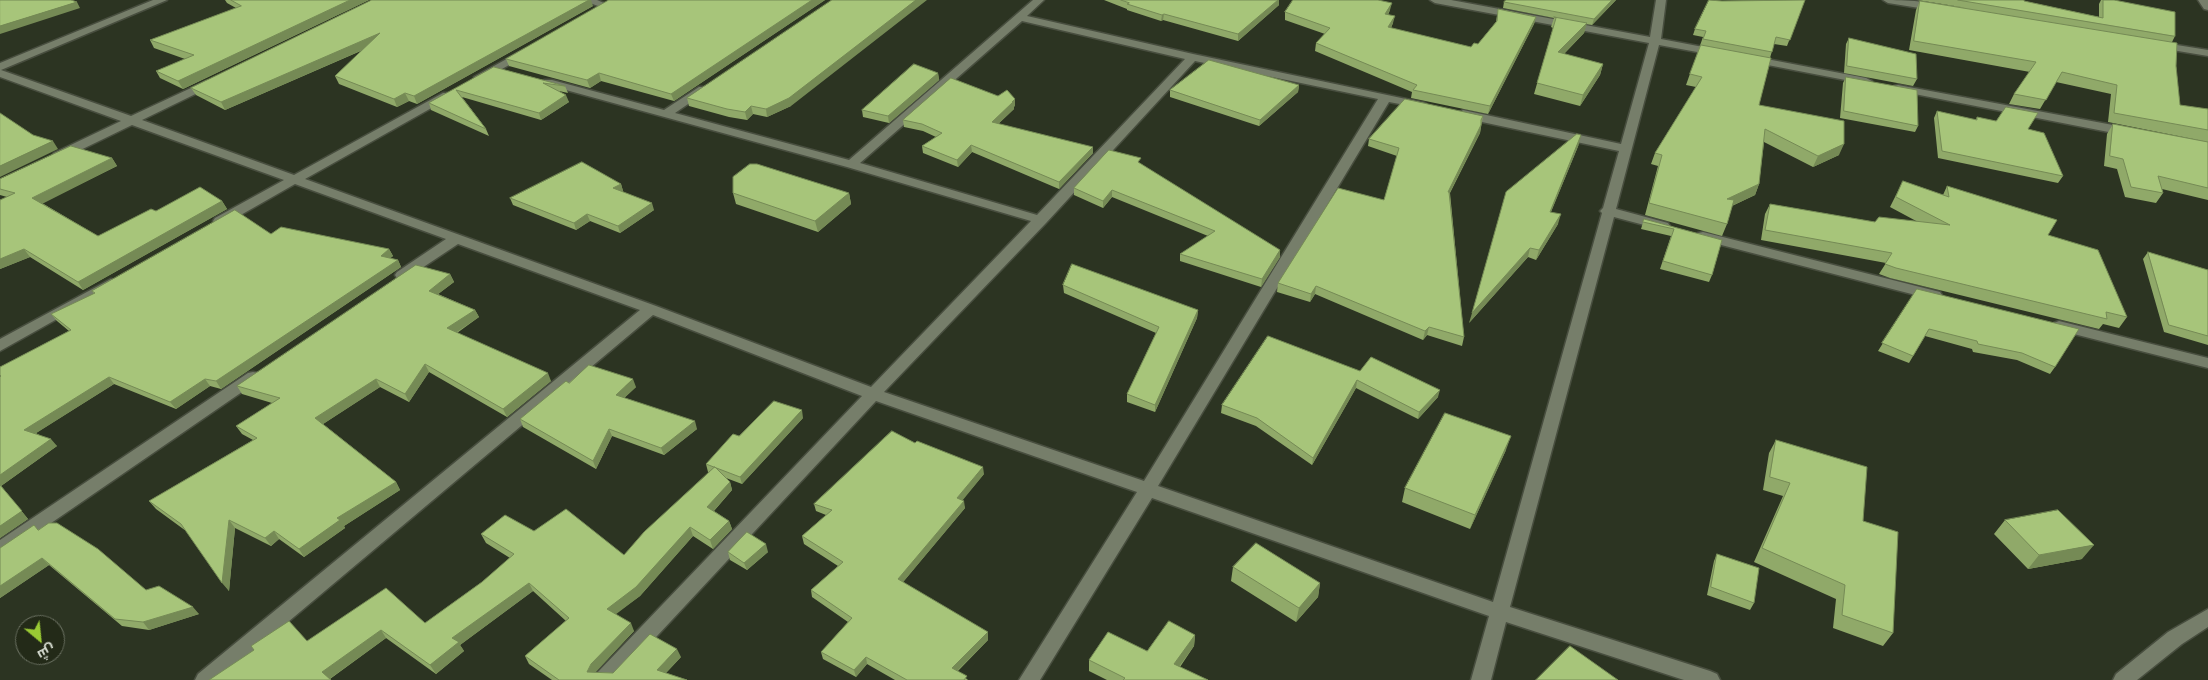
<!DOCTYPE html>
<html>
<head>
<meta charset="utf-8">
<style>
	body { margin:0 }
	#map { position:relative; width:2208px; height:680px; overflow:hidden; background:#2c3422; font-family:"PT Sans Narrow",Cairo,sans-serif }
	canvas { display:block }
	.north { position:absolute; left:15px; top:615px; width:50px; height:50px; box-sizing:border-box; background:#232a18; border:1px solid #6c7263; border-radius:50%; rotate:152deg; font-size:14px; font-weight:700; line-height:20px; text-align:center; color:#dadfd4 }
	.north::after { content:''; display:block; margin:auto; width:18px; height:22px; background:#9acb34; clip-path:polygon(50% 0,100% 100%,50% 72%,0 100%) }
</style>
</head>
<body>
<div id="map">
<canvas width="2208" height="680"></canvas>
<div class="north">ش</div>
</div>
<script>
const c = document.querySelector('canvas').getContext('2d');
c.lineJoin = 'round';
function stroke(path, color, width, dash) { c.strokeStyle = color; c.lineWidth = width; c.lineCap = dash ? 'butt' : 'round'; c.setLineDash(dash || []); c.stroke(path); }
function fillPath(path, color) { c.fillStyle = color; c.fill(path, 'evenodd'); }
const minor = new Path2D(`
	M153,0H167L1,70L131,116L206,81H214L216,83L214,85L142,120L294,175L443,93H451L453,95L451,97L305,179L656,306L871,387L1031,221L847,167L544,84L542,82L544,80H552L664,110L699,87H707L709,89L707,91L675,113L849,160L1033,0H1044L1027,16L1193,54L1425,103L1427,105L1425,107L1421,108L1389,102L1158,486L1493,602L1602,213L1600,211L1603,208L1619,151L1463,118L1457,114L1463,110L1621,144L1649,43L1435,3L1430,0H1451L1650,37L1656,0H1666L1661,39L1719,50L1724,53L1719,56L1659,45L1616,209L1668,223L1670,226L1663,230L1614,217L1510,607L1710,671L1717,674L1720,680H1684L1506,622L1491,680H1471L1489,616L1152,498L1040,680H1019L1137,492L876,401L616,680H593L596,674L862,396L653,315L219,680H195L198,674L640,310L458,244L407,278H397L395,275L397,272L446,239L295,184L225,224H215L213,221L215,218L284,180L132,125L62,159H54L52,156L54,153L121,121L0,77V63ZM1022,21L1185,59L1037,215L860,163ZM1195,61L1378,99L1144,481L884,392L1046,223Z
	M582,0H597L611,6L606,9Z
	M1883,0C1897,0 1933,0 1943,8L1938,11L1888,3Z
	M2198,0H2208V10L2204,9Z
	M2158,42L2208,50V56L2154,47L2153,45L2154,43Z
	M523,50L528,53L527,55L484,79H476L474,77Z
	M1751,56L1866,78L1872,81L1866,84L1747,61L1746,59L1747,57Z
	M1898,85L2129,128L2135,132L2129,136L1894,90L1892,88L1894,86Z
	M1703,232L1940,292L1942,295L1940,298L1935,300L1698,239L1696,236L1698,233Z
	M111,279L116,280L118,283L116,286L0,351V339Z
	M2059,321L2208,358V368L2054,329L2052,326L2054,323Z
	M253,372L258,373L261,377L258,381L6,554L0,556V540L248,373Z
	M2208,609V627L2182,644L2137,680H2113L2116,674L2168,632Z`);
const wall = new Path2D(`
	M225,0H369L183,89L160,78L156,71L185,59L154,48L150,40L236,8L227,3Z
	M372,0L593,6L417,104L409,101L397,107L339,84L335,76L363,50L225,110L196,95L191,88Z
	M609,0H825L674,101L601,81L590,88L509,66L506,59Z
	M1104,0H1279V5L1238,41L1163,20L1161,21L1127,10V9Z
	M1616,0L1592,25L1586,24L1584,33L1564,54L1603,64L1600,75L1580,106L1534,94L1553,28L1551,27L1554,18L1503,8L1504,2Z
	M1805,0L1787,46L1774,44L1770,58L1759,105L1839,155L1813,167L1764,142L1759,184L1755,195L1732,206L1727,224L1722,236L1645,215L1658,166L1651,164L1655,153L1696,87L1686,85L1703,37L1693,35L1695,29L1722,1Z
	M1917,0H2024V1L2099,17V4L2101,0H2114L2175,36L2172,42L2176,66L2180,105L2208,109V142L2108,122L2111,94L2056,82L2040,109L2009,104L2014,94L2030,72L1909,50L1916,10L1920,1L1967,8Z
	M1498,9L1536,17L1534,24L1488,114L1411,98L1412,92L1315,51L1316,43L1325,34L1285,20V12L1390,10L1388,15L1393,23L1391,28L1471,47L1478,44L1496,22Z
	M1849,38L1917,79L1913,86L1844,73L1846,44Z
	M494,67L565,86L568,93L559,91L569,102L541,120L462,97L486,129L489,136L431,110L429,103Z
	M938,73L939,80L889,123L863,117L862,110Z
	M1846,77L1918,126L1915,132L1840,118L1843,83Z
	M1299,85L1298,92L1259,126L1170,97V90Z
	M687,98L791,106L767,117L753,114L747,120L729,117L689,106Z
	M1015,105L1014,107V109L998,124L1093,153L1059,189L972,152L958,167L923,153L922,146L936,137L923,131L904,127L903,120Z
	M1937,111L1976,120L1977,117L2028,129L2063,176L2058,183L1938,158L1934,118Z
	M1483,116L1480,133L1450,193L1464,337L1462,346L1427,335L1423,340L1315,294L1310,302L1277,292L1278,283L1384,200L1397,156L1368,146L1369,139Z
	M2113,124L2208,142V200L2162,189L2163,193L2156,203L2125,197L2117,169L2104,166L2107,134Z
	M1579,144L1551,212L1558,224L1536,260L1528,257L1469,323Z
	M112,158L117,166L42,203L98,236L156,211L222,201L227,209L83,290L30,257L0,269V200L7,197L0,195V179Z
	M1141,164L1280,257L1261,287L1180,261V254L1208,236L1112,197L1103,208L1074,195V188Z
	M1903,181L1943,195L1947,186L2048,235L2127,317L2119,328L2103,324L2099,329L1890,278L1879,274L1886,263L1761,240L1765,214L1770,204L1875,222H1918L1890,207Z
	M621,184L623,191H622L654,210L620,233L590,221L576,230L513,205L510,198Z
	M733,193H849L851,204L818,232L736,204Z
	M1644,219L1722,240L1712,275L1709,282L1660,269L1671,236L1641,229Z
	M271,234L389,249L393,256L390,258L398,260L401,267L221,389L210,386L176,409L114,384L36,433L57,446L1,486L28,519L0,538V367L69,331L57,321L51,314L94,294L92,291Z
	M2148,252L2208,270V345L2164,332L2143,259Z
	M450,274L454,282L438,294L475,310L479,317L457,333L551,381L507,417L429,372L409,402L380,387L323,424L396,482L400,490L344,526L345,528L304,557L279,539L271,546L235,528L229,591L186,531L156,509L149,501L253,440L242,434L236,426L272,403L242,394L237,386Z
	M1063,285L1198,310L1197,318L1155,412L1127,402V394L1156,333L1064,293Z
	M1917,289L2055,367L2050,374L2017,360L1973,352L1972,349L1925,336L1909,363L1878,351Z
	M1360,371L1438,397L1418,419L1356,388L1312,465L1256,426L1221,413L1222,405Z
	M569,383L636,387L624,398L697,429L664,455L612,436L596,469L523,427L520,419Z
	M803,418L742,484L726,478L730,482L732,490L714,511L729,521L732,529L713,549L693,536L640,596L615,614L634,631L595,672L613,673L681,657L666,673L687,680H552L529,664L525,656L566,621L533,591L460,645L464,651L436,674L386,638L330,679L209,680L307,641L425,623L482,582L510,558L486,543L481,534L534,531L624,555L710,472H708L706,464L739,436Z
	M1776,440L1863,521L1893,633L1883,646L1833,628L1836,599L1754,562L1783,496L1763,490L1769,453Z
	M1506,450L1470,529L1402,502L1405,488Z
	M984,474L962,500L965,508L903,582L988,640L958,671L968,680H895L867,664L856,677L823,659L821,652L848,622L812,597L811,590L838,566L804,544L802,536L826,515L816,511L814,504Z
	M2005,520L2082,559L2028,569L1994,534Z
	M38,530L146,590L199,614L149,630L122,626L49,565L0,598V548Z
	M728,552H768L747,570L730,560Z
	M1717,554L1754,603L1750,610L1707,595L1714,561Z
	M1233,567L1320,583L1318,597L1296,622L1231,581Z
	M1195,635L1194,646L1180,667L1208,680H1107L1089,671V660L1147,651Z`);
const shadedWall = new Path2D(`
	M350,0H369L183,89L178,81Z
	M589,0H591L593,6L417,104L414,96Z
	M812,0H825L674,101L671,94Z
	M916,0H927L791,106L767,117L766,109Z
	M1278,0H1279V5L1238,41V34Z
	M1612,0H1616L1592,25L1594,19Z
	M77,2L80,8L0,34V26Z
	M1392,3L1390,10L1384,21L1385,14Z
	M1164,14L1163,20L1161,21L1162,15Z
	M1395,16L1393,23L1387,35L1388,27Z
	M1536,17L1534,24L1488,114L1490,106Z
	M1587,23L1584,33L1555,63L1558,52Z
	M380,33L383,41L225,110L221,102Z
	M1603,64L1600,75L1580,106L1583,95Z
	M599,73L601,81L590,88L587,80Z
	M938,73L939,80L889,123L888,116Z
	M1299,85L1298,92L1259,126L1260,120Z
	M405,93L409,101L397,107L394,99Z
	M566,95L569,102L541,120L539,113Z
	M1015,99V105L1014,107V109L993,129L992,122Z
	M751,106L753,114L747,120L745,112Z
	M1481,125L1480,133L1446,200L1448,192Z
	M1581,135L1579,144L1547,221L1550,212Z
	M53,141L58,149L0,177V166Z
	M1844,144L1839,155L1813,167L1818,156Z
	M971,145L972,152L958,167L957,160Z
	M1093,147V153L1059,189V182Z
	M112,158L117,166L38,206L32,198Z
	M621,184L623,191L615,195L613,188Z
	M1759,184L1755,195L1723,210L1727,199Z
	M1112,190V197L1103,208V201Z
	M849,193L851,204L818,232L815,221Z
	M222,201L227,209L83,290L78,282Z
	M652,203L654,210L620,233L618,226Z
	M587,214L590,221L576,230L574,223Z
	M1561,214L1558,224L1536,260L1539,250Z
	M1530,248L1528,257L1469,323L1472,313Z
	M24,249L30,257L0,269V259Z
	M389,249L393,256L385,263L381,256Z
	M1280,250V257L1261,287L1262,279Z
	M398,260L401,267L221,389L216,381Z
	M450,274L454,282L433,298L429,291Z
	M1316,286L1315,294L1310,302L1311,294Z
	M475,310L479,317L451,336L447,328Z
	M1198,310L1197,318L1155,412V405Z
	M1429,327L1427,335L1423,340L1425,331Z
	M425,364L429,372L409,402L405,394Z
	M548,373L551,381L507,417L503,409Z
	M109,377L114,384L30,437L24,430Z
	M205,379L210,386L176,409L170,402Z
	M376,379L380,387L320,426L315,418Z
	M633,379L636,387L619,403L616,395Z
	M1357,380L1356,388L1312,465L1313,458Z
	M1440,390L1438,397L1418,419L1419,412Z
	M802,410L803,418L742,484L740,477Z
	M695,421L697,429L664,455L661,448Z
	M609,429L612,436L596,469L593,461Z
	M1511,436L1506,450L1470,529L1475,515Z
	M51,439L57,446L1,486L28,519L0,538V475Z
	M983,467L984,474L958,506L957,498Z
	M396,482L400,490L344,526L345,528L304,557L299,549L337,518Z
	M730,482L732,490L710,515L707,507Z
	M964,501L965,508L899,587L898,579Z
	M229,520L235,528L229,591L222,583Z
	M729,521L732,529L713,549L710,540Z
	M690,527L693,536L640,596L611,618L607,609Z
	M274,531L279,539L271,546L265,538Z
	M766,544L768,552L747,570L744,563Z
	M2094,545L2082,559L2028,569L2039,555Z
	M42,558L49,565L0,598V586Z
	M529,583L533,591L460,645L464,651L436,674L430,665L452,638Z
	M1320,583L1318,597L1296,622L1299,608Z
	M193,607L199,614L149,630L143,622Z
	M631,623L634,631L595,673L587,672L591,664Z
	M381,630L386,638L328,680L322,672Z
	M988,632V640L953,675L952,668Z
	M1195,635L1194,646L1173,675L1174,664Z
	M677,649L681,657L661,678L657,670Z
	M866,657L867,664L856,677L854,670Z`);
const building = new Path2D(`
	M0,0H71L77,2L0,26Z
	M231,0H350L178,81L156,71L194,55L150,40L241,6Z
	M372,0H589L414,96L405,93L394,99L335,76L380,33L221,102L191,88Z
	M609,0H812L671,94L599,73L587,80L506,59Z
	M832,0H916L789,98L766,109L751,106L745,112L727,109L687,98Z
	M1121,0H1278L1238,34L1164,14L1162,15L1127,4L1129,3Z
	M1293,0H1378L1392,3L1385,14L1395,16L1388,27L1471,47L1474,43L1478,44L1497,21L1498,9L1536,17L1490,106L1413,90L1417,85L1316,43L1330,28L1285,12Z
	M1506,0H1612L1594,19L1504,2Z
	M1709,0L1722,1L1805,0L1790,40L1776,37L1772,52L1703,39L1706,31L1695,29Z
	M1958,0H2024V1L2103,18V0H2114L2175,12V36Z
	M1920,1L2177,43L2176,66L2180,105L2208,109V130L2114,113L2117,85L2062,72L2046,100L2014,94L2036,62L1914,41Z
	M1554,17L1587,23L1558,52L1603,64L1583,95L1537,83L1556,18Z
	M1849,38L1916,54L1917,79L1847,66Z
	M1701,45L1771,58L1759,105L1844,121V144L1818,156L1765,129L1759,184L1727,199L1734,200L1727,224L1649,203L1662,155L1655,153L1702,77L1690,74Z
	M1209,60L1299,85L1260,120L1170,90Z
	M914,64L938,73L888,116L862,110Z
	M494,67L565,86L543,83L566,95L539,113L456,90L486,129L429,103Z
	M1846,77L1917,90L1918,126L1844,111Z
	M951,78L998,96L1007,90L1015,99L1012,102H1013L992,122L1093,147L1059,182L971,145L957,160L922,146L942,133L922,124L903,120Z
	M1405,99L1483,116L1481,120V125L1448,192H1449L1464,337L1429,327L1425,331L1316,286L1311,294L1278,283L1338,188L1384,200L1399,148L1369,139Z
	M2006,107L2038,113L2028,129L2044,133L2063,176L1942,151L1937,111L1977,120V117L1996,121Z
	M0,113L33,135L53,141L0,166Z
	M2113,124L2208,142V188L2158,176L2163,193L2131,187L2123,159L2110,156Z
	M1577,134L1581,135L1550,212L1561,214L1539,250L1530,248L1472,313L1506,192Z
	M71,146L112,158L32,198L98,236L151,209L156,211L200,187L222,201L78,282L24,249L0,259V200L15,193L0,189V179Z
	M1109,150L1141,158L1138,162L1280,250L1262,279L1180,254L1215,231L1112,190L1103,201L1074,188Z
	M582,162L621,184L613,188L652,203L618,226L587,214L574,223L510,198Z
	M750,164H757L849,193L815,221L733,193V177Z
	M1903,181L1949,197L1947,186L2057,220L2048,235L2098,250L2127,317L2106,312L2107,319L1896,268L1885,264L1892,253L1765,230L1770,204L1875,222L1879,217L1950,225L1896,197Z
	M235,210L271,234L281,227L389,249L381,256L398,260L216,381L205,379L170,402L109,377L24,430L51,439L0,475V377L1,376L0,375V367L71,330L51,314L95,293L92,291Z
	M1644,219L1722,240L1712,275L1663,261L1674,229L1643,222Z
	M2148,252L2208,270V336L2169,325Z
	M1072,264L1198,310L1155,405L1127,394L1159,327L1063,285Z
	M416,265L450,274L429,291L475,310L447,328L548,373L503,409L425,364L405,394L376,379L315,418L396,482L337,518L340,520L299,549L274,531L265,538L229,520L222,583L181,524L149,501L257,438L236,426L280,398L237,386Z
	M1917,289L2079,329L2055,367L2022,353L1978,344L1977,341L1929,329L1913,356L1882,343Z
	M1268,336L1360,371L1371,357L1440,390L1419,412L1357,380L1313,458L1257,418L1222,405Z
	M589,365L633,379L616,395L695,421L661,448L609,429L593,461L520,419L566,381L569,383Z
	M774,401L802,410L740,477L706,464L733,434L739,436Z
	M1445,413L1511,436L1475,515L1405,488Z
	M892,431L915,443L917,441L983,467L957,498L964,501L898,579L988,632L952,668L967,676L964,680H907L866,657L854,670L821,652L852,618L811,590L843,562L802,536L832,510L814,504Z
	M1776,440L1867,467L1863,521L1898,532L1893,633L1842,615L1845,585L1762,548L1790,483L1770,477Z
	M715,467L730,482L707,507L729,521L710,540L690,527L636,587L607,609L631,623L591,664L587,672L613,673L650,634L677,649L657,670L687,680H559L525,656L569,618L529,583L452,638L459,642L430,665L381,630L322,672L331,680H209L254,650L251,646L289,621L307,641L386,588L425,623L482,582L514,554L481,534L505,515L534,531L566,509L624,555L644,532Z
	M0,485L22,511L0,526Z
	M2058,510L2094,545L2039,555L2005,520Z
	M49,523H57L98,549L146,590L159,586L193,607L143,622L115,619L42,558L0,586V548L34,525L38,530Z
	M747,532L766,544L744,563L728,552Z
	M1256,543L1320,583L1299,608L1233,567Z
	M1717,554L1759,568L1754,603L1711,587Z
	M1169,621L1195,635L1174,664L1208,680H1123L1125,678L1089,660L1108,632L1147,651Z
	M1570,646L1618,680H1536Z`);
stroke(minor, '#484e3f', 3);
fillPath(minor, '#767e6a');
fillPath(wall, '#90a969');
fillPath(shadedWall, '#758a55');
fillPath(building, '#a7c57a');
stroke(building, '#758a55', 1);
</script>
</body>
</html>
